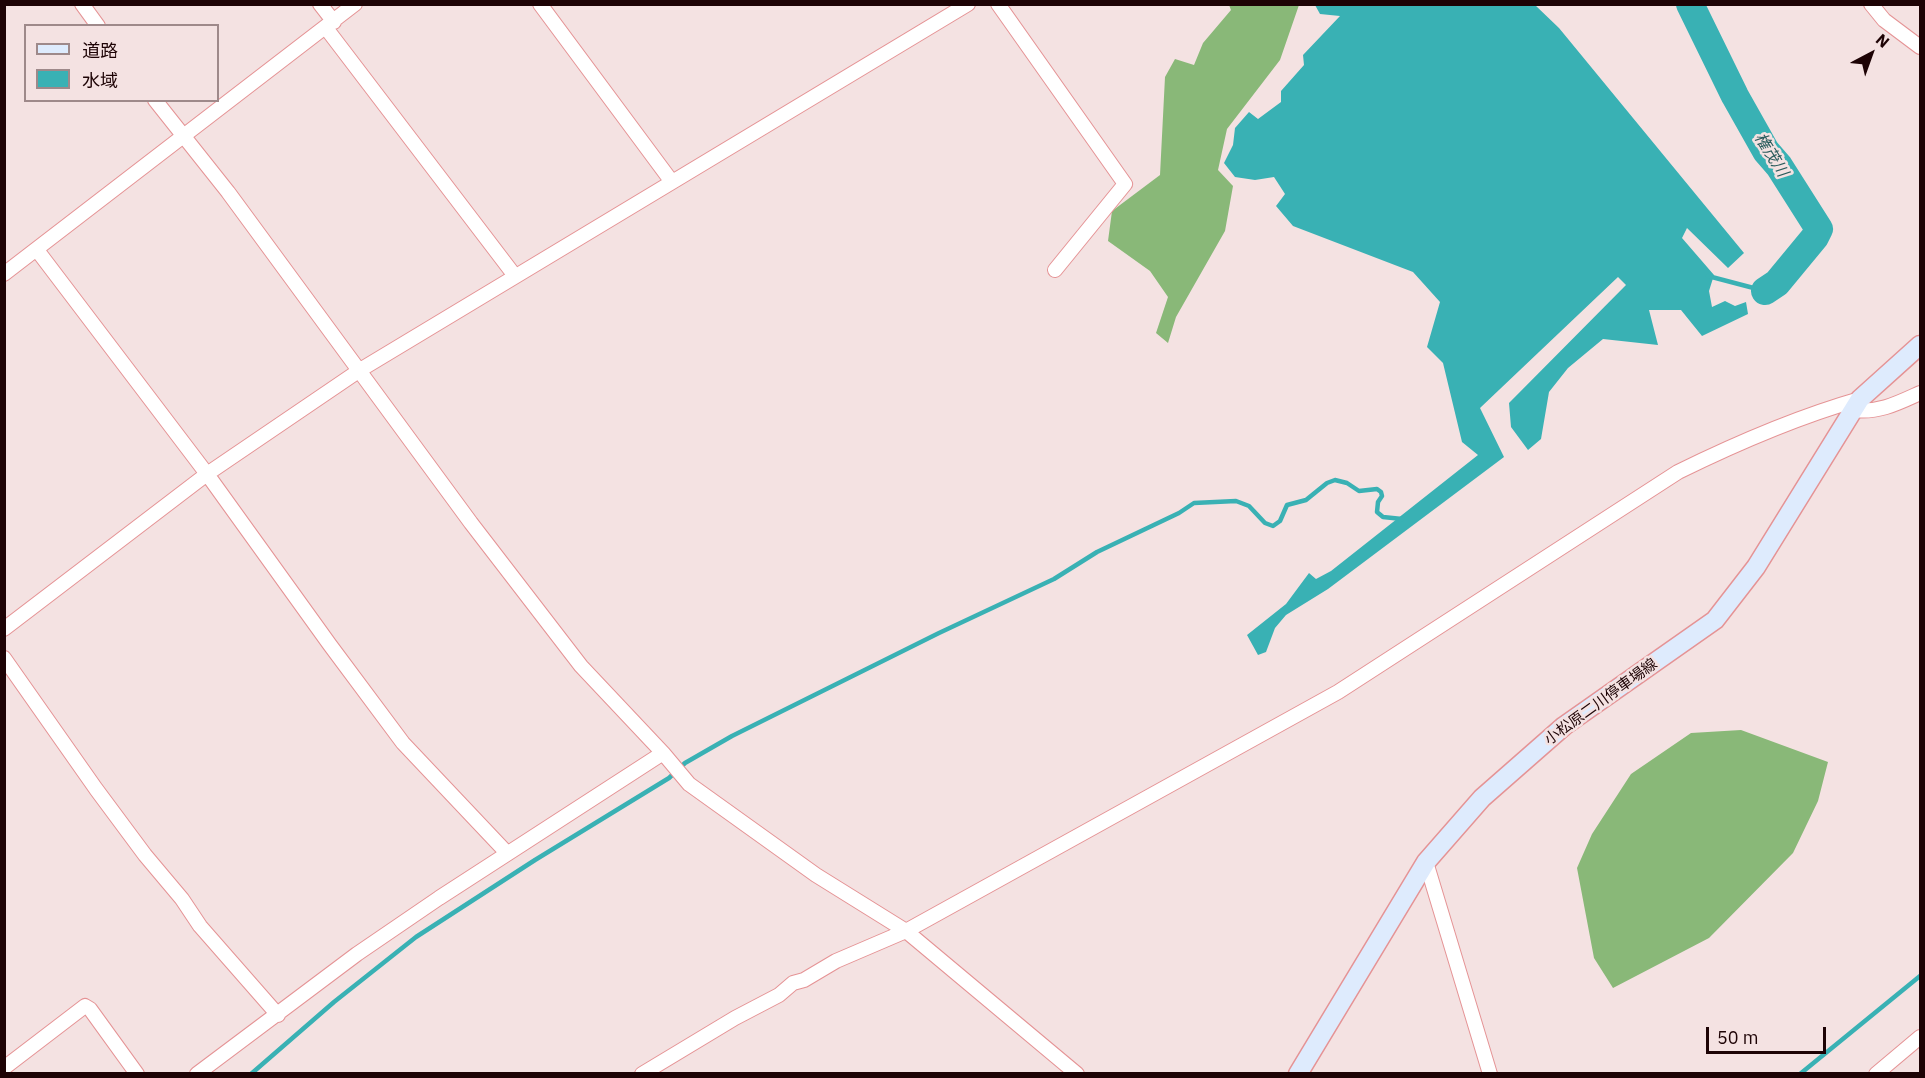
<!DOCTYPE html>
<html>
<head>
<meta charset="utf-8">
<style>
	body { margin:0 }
	#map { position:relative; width:1925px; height:1078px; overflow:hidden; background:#f4e2e2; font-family:"IBM Plex Sans","Noto Sans JP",sans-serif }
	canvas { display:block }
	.frame { position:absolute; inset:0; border:6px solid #1d0305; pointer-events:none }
	.legend { position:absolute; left:24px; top:24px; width:195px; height:78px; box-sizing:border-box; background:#f4e2e2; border:2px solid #9e898a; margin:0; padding:8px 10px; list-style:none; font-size:18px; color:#1d0305 }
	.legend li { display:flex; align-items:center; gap:12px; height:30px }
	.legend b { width:30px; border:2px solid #9e898a }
	.north { position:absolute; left:1841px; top:24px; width:60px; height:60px; -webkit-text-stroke:4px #f4e2e2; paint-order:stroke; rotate:41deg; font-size:16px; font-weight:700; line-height:24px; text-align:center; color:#1d0305 }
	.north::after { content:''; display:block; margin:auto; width:21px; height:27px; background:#1d0305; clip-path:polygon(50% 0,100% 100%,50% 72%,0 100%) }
	.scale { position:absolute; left:1706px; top:1027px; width:120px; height:27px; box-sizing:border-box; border:3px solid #1d0305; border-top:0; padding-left:8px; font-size:18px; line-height:21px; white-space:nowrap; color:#1d0305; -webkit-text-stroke:4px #f4e2e2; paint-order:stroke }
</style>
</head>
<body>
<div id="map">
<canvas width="1925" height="1078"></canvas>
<div class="frame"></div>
<ul class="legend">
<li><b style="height:8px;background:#deebfd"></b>道路</li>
<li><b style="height:16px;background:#39b1b4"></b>水域</li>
</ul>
<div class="north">N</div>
<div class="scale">50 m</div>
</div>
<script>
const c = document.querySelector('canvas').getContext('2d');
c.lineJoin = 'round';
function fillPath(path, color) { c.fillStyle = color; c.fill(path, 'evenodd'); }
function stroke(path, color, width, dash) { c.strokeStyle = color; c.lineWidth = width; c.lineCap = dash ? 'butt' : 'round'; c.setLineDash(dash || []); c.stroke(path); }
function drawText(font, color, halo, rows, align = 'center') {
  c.font = font + ' "IBM Plex Sans","Noto Sans JP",sans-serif'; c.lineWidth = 5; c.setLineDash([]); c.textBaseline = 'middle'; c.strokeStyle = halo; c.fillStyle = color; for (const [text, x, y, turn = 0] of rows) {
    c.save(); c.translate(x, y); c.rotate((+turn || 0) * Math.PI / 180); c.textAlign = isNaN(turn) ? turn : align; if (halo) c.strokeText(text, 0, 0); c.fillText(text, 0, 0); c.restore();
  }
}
const forest = new Path2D(`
	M1229,5H1299L1280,60L1227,129L1218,170L1233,186L1225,231L1176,317L1168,343L1156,333L1168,297L1150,271L1108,241L1112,211L1160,175L1165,77L1175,59L1194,65L1203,43L1231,10Z
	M1741,730L1828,762L1818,801L1793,853L1709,938L1613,988L1594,958L1577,868L1592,834L1631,774L1691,733Z`);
const water = new Path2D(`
	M1315,5H1535L1559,28L1744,253L1728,268L1687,228L1682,238L1714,275L1709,291L1712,307L1725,301L1735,306L1746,302L1748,314L1702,336L1681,310H1649L1658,345L1603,339L1568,368L1549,392L1541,439L1528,450L1511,427L1509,403L1626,285L1618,277L1480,408L1504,457L1328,589L1286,615L1275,628L1266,652L1258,655L1247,635L1286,604L1309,573L1316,579L1331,571L1478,455L1462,442L1443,363L1427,347L1440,302L1413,272L1293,226L1276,206L1285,194L1274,177L1255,180L1235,177L1224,163L1233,145L1235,128L1249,112L1258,119L1281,102V91L1304,65L1303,55L1340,16L1320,14Z`);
const stream = new Path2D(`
	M1708,276L1765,291
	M251,1074L334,1002L416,937L535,860L669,778L685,763L732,736L939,633L1054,579L1097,552L1179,513L1194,503L1236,501L1249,506L1265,523L1273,526L1280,521L1287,505L1306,500L1327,483L1335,480L1347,483L1359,491L1377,489L1381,492L1382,496L1378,502L1377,512L1383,517L1402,519
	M1800,1074L1920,976`);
const river = new Path2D(`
	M1690,4L1735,96L1766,151L1779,166L1819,229L1815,237L1777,283L1765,291`);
const street = new Path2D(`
	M82,4L98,26
	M320,4L334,22
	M540,4L672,182
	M998,4L1125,184L1055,270
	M1871,4L1884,20L1920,47
	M326,28L515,276
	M155,100L228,192L471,523L581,666L663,753L689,784L816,875L906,931L1077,1074
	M37,250L207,474L330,645L403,743L507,853
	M4,274L355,4
	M1854,410C1879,413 1898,403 1920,393
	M4,629L207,474L360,370L968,4
	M4,658L96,789L145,855L182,899L200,926L278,1015
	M1426,862L1490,1074
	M4,1068L85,1006L90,1009L137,1074
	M197,1074L357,954L439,898L663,753
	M642,1074L735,1018L779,995L793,983L804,980L836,961L906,931L1338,692L1678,472C1737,443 1797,417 1860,399
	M1876,1074L1920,1037`);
const secondary = new Path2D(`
	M1298,1074L1426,862L1482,798L1564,726L1715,620L1756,567L1860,399L1920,345`);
const streetNames = [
	["小松原二川停車場線",1601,702,-36]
];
const waterNames = [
	["権茂川",1771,155,58]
];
fillPath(forest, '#89b878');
fillPath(water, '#39b1b4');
stroke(stream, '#39b1b4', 4.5);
stroke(river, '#39b1b4', 28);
stroke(street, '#e59395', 16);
stroke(secondary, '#e59395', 21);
stroke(street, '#fff', 14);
stroke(secondary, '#deebfd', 18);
drawText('15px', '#1d0305', '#f4e2e2', streetNames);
drawText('italic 16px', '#2a5b5c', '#f4e2e2', waterNames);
</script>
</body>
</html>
